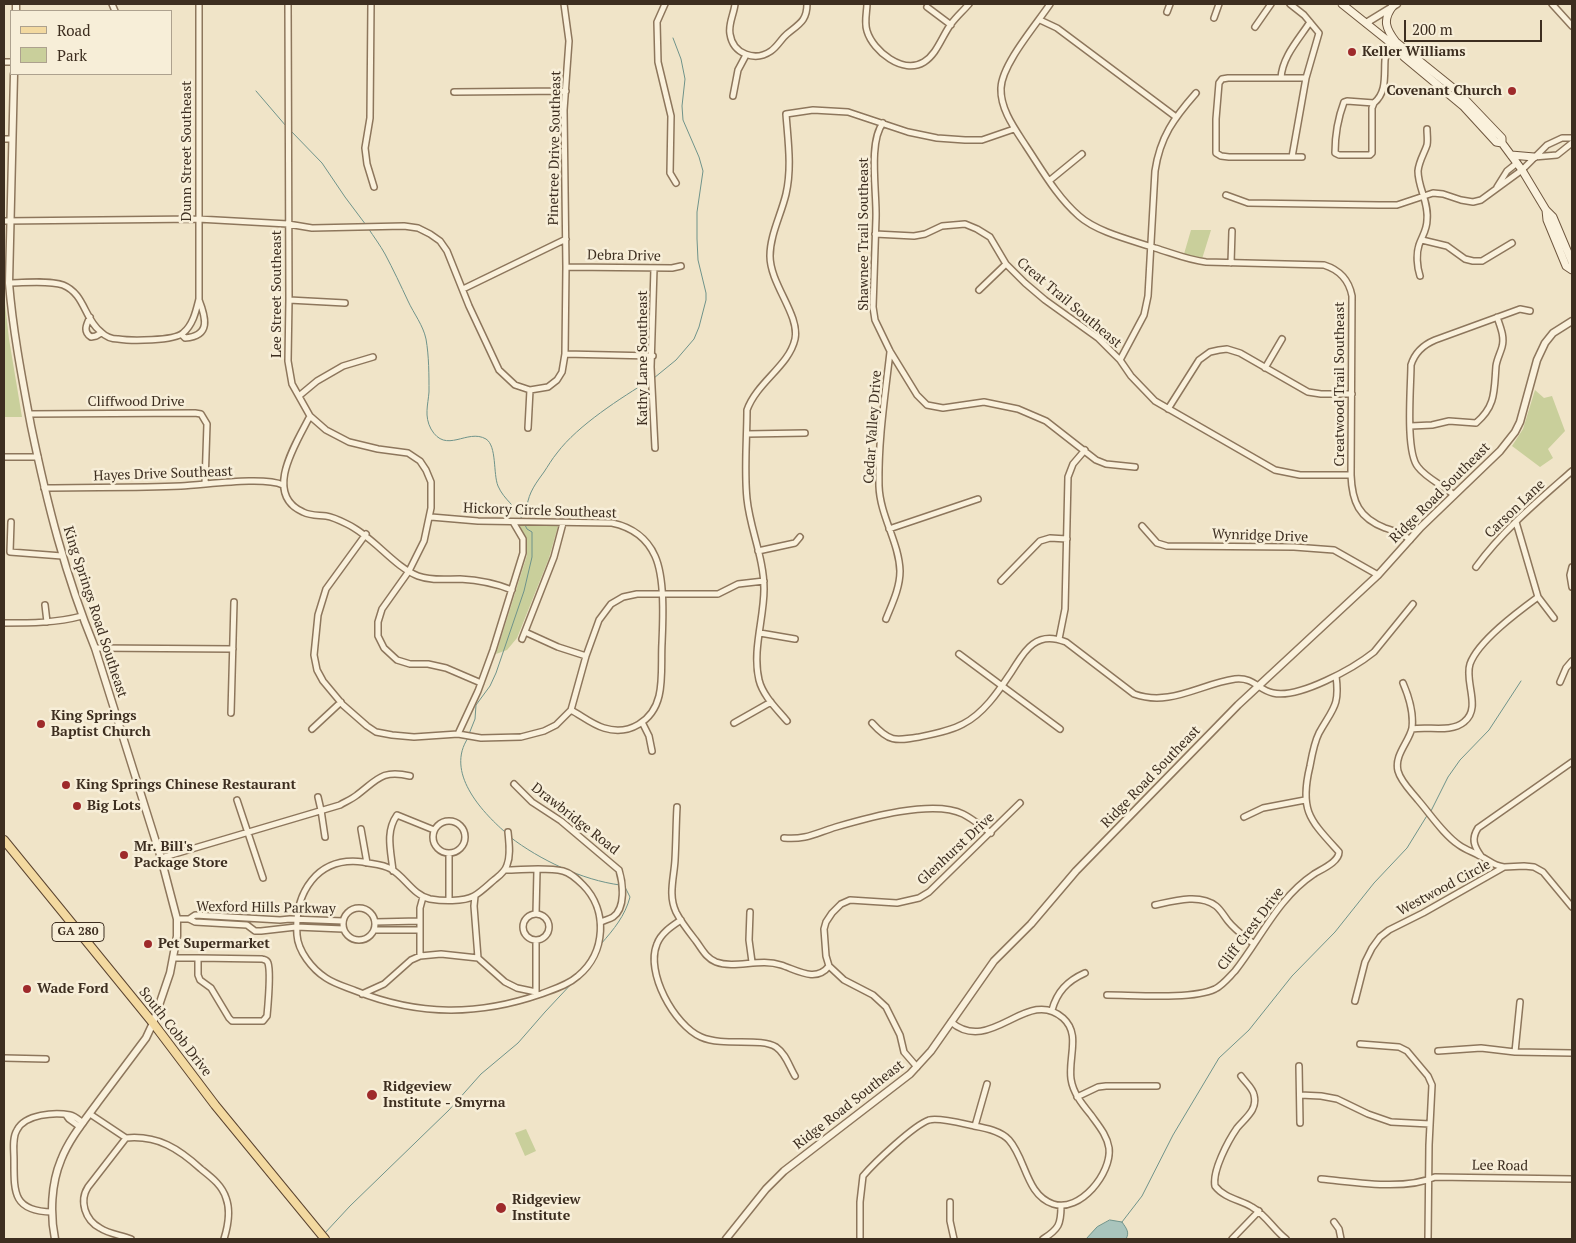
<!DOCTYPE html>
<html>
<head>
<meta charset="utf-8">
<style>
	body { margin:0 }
	#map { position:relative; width:1576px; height:1243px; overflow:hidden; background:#f0e4c8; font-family:"PT Serif",serif }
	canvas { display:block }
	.frame { position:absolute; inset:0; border:5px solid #3d2e20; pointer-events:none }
	.legend { position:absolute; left:10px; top:10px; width:162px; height:65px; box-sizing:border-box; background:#f7eed8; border:1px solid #ada18e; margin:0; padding:6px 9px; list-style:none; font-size:15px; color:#3d2e20 }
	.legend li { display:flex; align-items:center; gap:10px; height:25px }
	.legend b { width:25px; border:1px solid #ada18e }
	.scale { position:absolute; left:1404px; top:20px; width:138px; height:22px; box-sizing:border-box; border:2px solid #3d2e20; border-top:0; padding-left:6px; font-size:15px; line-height:18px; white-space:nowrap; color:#3d2e20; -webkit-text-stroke:4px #f7eed8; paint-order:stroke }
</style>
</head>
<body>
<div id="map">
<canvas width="1576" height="1243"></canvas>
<div class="frame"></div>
<ul class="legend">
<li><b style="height:6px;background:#f3d9a0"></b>Road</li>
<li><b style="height:14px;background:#c9cf9b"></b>Park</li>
</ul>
<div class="scale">200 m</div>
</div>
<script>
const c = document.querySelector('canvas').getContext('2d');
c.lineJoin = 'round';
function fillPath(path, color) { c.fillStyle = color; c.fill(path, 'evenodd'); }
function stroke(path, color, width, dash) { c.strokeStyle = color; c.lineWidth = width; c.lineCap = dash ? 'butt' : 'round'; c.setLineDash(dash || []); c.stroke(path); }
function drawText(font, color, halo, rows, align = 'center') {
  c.font = font + ' "PT Serif",serif'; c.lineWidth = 5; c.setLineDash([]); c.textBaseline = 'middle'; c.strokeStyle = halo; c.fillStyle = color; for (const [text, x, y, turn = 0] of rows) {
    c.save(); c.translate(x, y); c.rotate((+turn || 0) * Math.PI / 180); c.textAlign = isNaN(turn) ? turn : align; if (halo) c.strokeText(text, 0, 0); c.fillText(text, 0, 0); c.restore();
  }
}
const green = new Path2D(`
	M1191,230H1211L1202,259L1184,254Z
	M4,295L9,339L22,417H4Z
	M1535,390L1544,398L1552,396L1565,431L1548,449L1553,458L1540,467L1512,446L1523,429Z
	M520,526H558L549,558L517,638L507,650L496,654L527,555V541Z
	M526,1129L536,1151L525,1156L515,1133Z`);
const water = new Path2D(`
	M1110,1220L1122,1222C1126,1228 1130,1232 1126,1239H1086L1097,1227Z`);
const stream = new Path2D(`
	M256,91L286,126
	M291,131L322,163L345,197L366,225
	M368,228C374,237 380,245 385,254C393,269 401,286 408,301C414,314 423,325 426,339C429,356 429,375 429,392C428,405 424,416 431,429C446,455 467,428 486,439C497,446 493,474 498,486C504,500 516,506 522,519
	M654,378L676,360L694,339L699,327L706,300V293L698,260L697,239V212L703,171L699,157L683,120L682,106L685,79L681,59L673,38
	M519,512L527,506C529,492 536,483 544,472C548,466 552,459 557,453C578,425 621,398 650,380
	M469,734L475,719L476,705L490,686L496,673L524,591L532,557V532L527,529L524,523
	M468,738C445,772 481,811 505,832
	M1431,811L1448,777L1460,760L1489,730L1521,681
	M510,837C540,860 582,880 620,885
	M601,944C614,929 625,916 630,897L624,885
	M1122,1222L1142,1196L1173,1135L1219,1058L1249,1030L1292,976L1335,932L1374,883L1407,848L1428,814
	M324,1234L350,1206L449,1110L481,1074L518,1043L545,1012L574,981`);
const minor = new Path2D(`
	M112,4L115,11
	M288,4L289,300L288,361L292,384L310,416L326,430L349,442L378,449L408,453L420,461L426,470L431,482V508L424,541L409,571L382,609L378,622V636L384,648L397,660L410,664H428L446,668L481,683
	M371,4L370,118L365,148L367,164L374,187
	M665,4L657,22L658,62L671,116L670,173L676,183
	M735,4C734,14 728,24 730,34C733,54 755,62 771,51C778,46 781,39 787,34C799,24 807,21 807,4
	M867,4C867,12 864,22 867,31C873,51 903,75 924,62C937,54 942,36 951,24C956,17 963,11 969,4
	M1050,4C1036,25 1002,64 1001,88C1000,109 1015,129 1026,146C1042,170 1057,197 1079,216C1097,232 1131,240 1155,248C1172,253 1188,260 1206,262L1324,265C1340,270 1349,280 1352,296L1351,475C1352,502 1359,518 1385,528C1394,531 1403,533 1410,540
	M1290,4L1304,15L1319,33L1306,78L1292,157H1302
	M1552,4L1572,26
	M927,7L951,25
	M1167,12L1170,4
	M1214,18L1219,4
	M1040,20L1057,28L1176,117
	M1255,27L1271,4
	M4,62H11
	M1281,78C1282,57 1299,39 1310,22
	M454,92L566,91
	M733,96L738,70L746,55
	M1347,101L1374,103L1372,108V153L1370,155H1339L1335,153C1335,136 1338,118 1344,102Z
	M1374,103C1387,92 1384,76 1385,60L1386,55L1394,45
	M883,123C868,142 877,193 876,218C875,248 874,278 873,307L875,320L890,351L917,395L927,405L943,408L984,402L1018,409L1046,421L1096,460L1106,464L1135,467
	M4,139H12
	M1292,157H1229L1221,156L1216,153V119L1219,83L1222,79L1228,78H1306
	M1534,157L1557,155L1572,143
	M1049,181L1082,154
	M1497,187L1507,171L1517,163
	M1226,195L1248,203L1379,205H1397L1433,193L1443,194L1461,200L1473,202L1481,200L1522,170L1547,145L1562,138H1572
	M4,221L198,219L288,224L312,228L404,226L418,228L430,234L440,241L447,251L469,306L499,370L515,385L530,390L548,387L557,380L562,372L565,354L566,267L564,110L569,41L564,4
	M875,234L914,236L925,234L942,226L965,224L977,229L990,237L1006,264L1025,283L1045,300L1098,338L1120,360L1131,376L1155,401L1275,470L1300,475H1351
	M1422,240L1447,246L1465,259L1473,261H1482L1512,243
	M1231,263L1232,231
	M566,267L672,268L681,266
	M654,268L651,367L655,448
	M1420,276C1417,267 1416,254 1419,245C1422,236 1427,230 1427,220C1429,202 1418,188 1418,171C1419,161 1424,154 1427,145C1428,140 1427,135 1427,129
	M9,283C24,283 49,280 63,285C85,294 84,319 101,332C105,336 112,339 118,339C131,341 174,341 183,333C193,325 196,311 199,299V4
	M463,289L566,239
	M979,290L1006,264
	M289,300L345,303
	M90,317C86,325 83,332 91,337L96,336L101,333
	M182,335L185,338C211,336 206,318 199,300
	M565,354L653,356
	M1120,360L1144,315L1148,296L1155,171C1160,137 1174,118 1196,93
	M1265,368L1282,339
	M299,396L317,381L343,366L373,357
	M1168,409L1199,360L1210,352L1219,350L1227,349L1240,353L1308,392L1321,394H1352
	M29,414L195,413L201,414L207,424L205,484
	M310,416C297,442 262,494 303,512C311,516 318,515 326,516C333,517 341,521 347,524C374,537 393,566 418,576C431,581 446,579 460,579C478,580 495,583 512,590
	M1411,426L1432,425L1449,421L1476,423C1496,406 1494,391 1496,366C1497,359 1500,354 1502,347C1505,337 1500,326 1497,317
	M528,428L530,390
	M747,434L805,433
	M4,457H38
	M44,488C90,487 135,488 181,486C206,485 263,476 283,485
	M1454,495C1444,486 1426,478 1418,467C1405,452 1411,386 1411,365C1415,352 1423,345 1435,340L1520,309L1530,311
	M431,517L478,521L612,523C631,527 647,538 655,556C665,578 663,620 662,643C661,660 663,680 659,696C653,721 629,736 604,728C593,725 582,716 571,710
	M11,522L10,552L62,556
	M1516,522L1538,597L1554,618
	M1142,526L1157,543L1167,546L1294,547L1334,550L1378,575
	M889,529L978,499
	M366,534L326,589L318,615L314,655L317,670L323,681L343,705L367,726L376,732L392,735L414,737L458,734L481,738L521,737L544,731L556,725L571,710L586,656L599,620L611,604L623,597L637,594H718L738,584L764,581
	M758,551L795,543L800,537
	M1476,567C1503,530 1538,501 1572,471
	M1572,567L1570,575L1572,587
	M1001,581L1040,541L1050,538L1067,539
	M45,605L47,622
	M886,619C892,604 900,588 900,571C899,542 880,516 879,486C878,441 885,396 890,352
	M4,623C30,623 56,623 82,616
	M525,632L558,647L586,656
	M760,633L795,639
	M522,639L554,557L563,523
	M1059,639L1065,609L1068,477L1073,464L1085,450
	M95,648L233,649
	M959,654L1060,729
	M1560,682L1566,668L1572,661
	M1403,683C1409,697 1414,712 1412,728C1409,742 1394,755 1398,771C1401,782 1411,791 1418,800C1431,815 1443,834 1459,845C1466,850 1473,852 1480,856C1489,860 1493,866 1504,867
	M231,713L234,602
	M787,721C777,709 763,696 759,680C752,650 764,619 764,589C764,558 750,529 747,499C744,470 747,439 747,410C757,382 789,366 795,339C800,315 770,284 770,256C770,235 781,215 786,194C792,168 788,141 786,114L813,110L848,112L908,132L937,138L965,140H982L1014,129
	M734,723L771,702
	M872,723C889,742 895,741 919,737C934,734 950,731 963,724C983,714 998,692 1010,674C1017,664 1023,651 1033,644C1044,636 1055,638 1066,642L1134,694C1170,707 1200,684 1235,679C1254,677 1258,690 1273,693C1299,699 1354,668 1374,652L1413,604
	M643,724L649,736L652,751
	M312,729L341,702
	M1412,729C1428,726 1451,733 1464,722C1482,708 1464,682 1470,664C1478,641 1519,611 1538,597
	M458,734L478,691L493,650L523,553V539L513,522
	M514,784L532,802L561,821L619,870C623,883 626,908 613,917C610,919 605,920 601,922
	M318,797L321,810L325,837
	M237,800L263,878
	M677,807C676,824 676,842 675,860C674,878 668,895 676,912C681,922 689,932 696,941C702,949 706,958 716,962C735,969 760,958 781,965C797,970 816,983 829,966
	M1244,817L1263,808L1305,800
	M433 837a16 16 0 1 1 32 0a16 16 0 1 1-32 0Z
	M361,829L367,863
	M784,838C806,840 816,833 836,827C867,818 933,799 963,814C973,819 982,827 991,833
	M449,854V900
	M1481,856C1474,846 1471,839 1478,828L1572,762
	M161,858L340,805C345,802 352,799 357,795C377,780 382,769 410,776
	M505,870C522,870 546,867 563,871C571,873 577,879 583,885C608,910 606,953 578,976C568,985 554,989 541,994C478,1016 418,1016 356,991C346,987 335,984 326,978C312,969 298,951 297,935C294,893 317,856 363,862C372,864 383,864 391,869C405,877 413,895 430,899C442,901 463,902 474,896C481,892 488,885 494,880C499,876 505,872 507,865C511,855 509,843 508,832
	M393,871C391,851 385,832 397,815L434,830
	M475,896L474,906L478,958
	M1155,905C1173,901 1200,893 1216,906C1221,910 1224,916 1228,921C1235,930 1245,937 1254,944
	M343 924a16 16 0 1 1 32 0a16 16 0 1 1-32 0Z
	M750,912L749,940L752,962
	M523 927a13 13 0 1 1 26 0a13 13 0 1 1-26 0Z
	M536,914L537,870
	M177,919H189L195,922L247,925L255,931H261L296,927L343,929
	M189,919L195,915L280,920L290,919L343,921
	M681,920C672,926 661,933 657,944C645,972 674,1025 701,1037C724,1047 760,1037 776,1047C786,1054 789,1066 795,1076
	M375,922L420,921
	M375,930H420
	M420,956V908L423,897
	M173,958H198V975L200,980L211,988L229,1018L232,1021H263L267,1016C268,1005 271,972 268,963C267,960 265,960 262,959L198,958
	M536,992V941
	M362,994L384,984L411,960L420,956L441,954L478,958L505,982L517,988L536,992
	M1107,995C1134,995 1191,1000 1215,989C1223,985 1229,977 1235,971C1261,938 1278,898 1314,874C1322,869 1339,862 1339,852C1310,820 1299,811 1310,766C1312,755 1314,743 1319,733C1333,708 1340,706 1336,676
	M1355,1001L1365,962L1372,948L1380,937L1389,930L1423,913L1504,867L1524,866L1534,867L1543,872L1572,907
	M1052,1010C1057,992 1067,981 1085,973
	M1360,1044L1399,1047L1407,1051L1428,1076L1432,1085L1429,1145L1428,1239
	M1438,1051L1481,1048L1515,1052L1572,1053
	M1515,1052L1520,1002
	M4,1058L46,1059
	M1299,1066L1300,1123
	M917,1067L904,1052L900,1035L886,1007L873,995L844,980L829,966L826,956L824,929L826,922L832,913L841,904L850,900L897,903L919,898L929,892L1020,803
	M1241,1076C1245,1082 1253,1088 1254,1095C1258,1110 1245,1118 1237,1128C1228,1141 1212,1171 1215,1186C1224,1198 1241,1200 1252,1207C1266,1215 1274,1230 1286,1239
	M1300,1095L1321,1096L1337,1099L1368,1114L1391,1122L1430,1124
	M1077,1097L1098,1087L1106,1086H1157
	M90,1114L126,1138
	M66,1115L69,1119L80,1127
	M975,1126L987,1084
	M1321,1179C1355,1182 1404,1191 1435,1177L1572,1179
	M950,1202V1221L954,1239
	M52,1212C13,1211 14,1193 14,1160C14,1150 12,1138 17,1130C25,1114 55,1112 70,1115C75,1116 79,1120 83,1123
	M1334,1222L1339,1229L1341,1239
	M131,1239C121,1235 109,1234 100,1228C85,1220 79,1201 88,1187L126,1138C158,1135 179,1149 201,1169C211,1177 222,1185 226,1198C231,1211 228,1226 224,1239
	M860,1239V1202L863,1176C874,1163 914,1125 929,1120C939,1117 964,1124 974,1126C986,1128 1001,1131 1009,1140C1026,1159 1026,1195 1053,1204C1080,1213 1112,1173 1109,1148C1107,1135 1098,1125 1091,1115C1082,1104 1073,1093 1071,1079C1068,1057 1081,1034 1063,1018C1027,986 991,1056 951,1022
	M1043,1239C1059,1229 1061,1224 1061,1206
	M1232,1239L1259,1211`);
const tertiary = new Path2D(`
	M16,11V4
	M1366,23L1397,4
	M14,74L9,283C13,332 22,378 31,426C47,503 65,575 95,648L161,858L177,919V936L170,973L153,1023L146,1038C130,1059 114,1081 98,1102C85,1120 69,1139 61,1160C51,1184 50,1214 55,1239
	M726,1239L766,1189L784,1171L910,1074L931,1051L994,961L1031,924L1076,871L1238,705L1378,575L1421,527L1500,451L1515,432L1520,422L1537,360L1545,343L1553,333L1572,321`);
const secondary = new Path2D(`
	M1342,4L1397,48
	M1393,6C1382,20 1386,29 1396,42L1458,92L1502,138V143L1522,170L1546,210L1553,217L1572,262
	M1400,50L1404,57L1463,106L1496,142L1502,143
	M1511,155L1534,157
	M1546,210L1547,220L1566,266L1572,270`);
const primary = new Path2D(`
	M4,840L153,1023L215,1105L325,1239`);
const markers = [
	[1352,52,5,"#9e2a2b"],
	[1512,91,5,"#9e2a2b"],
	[41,724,5,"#9e2a2b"],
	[66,785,5,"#9e2a2b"],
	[77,806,5,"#9e2a2b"],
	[124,855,5,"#9e2a2b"],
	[148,944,5,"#9e2a2b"],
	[27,989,5,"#9e2a2b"],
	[372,1095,6,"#9e2a2b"],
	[501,1208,6,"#9e2a2b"]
];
const shields = [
	[78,932,52]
];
const shieldNames = [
	["GA 280",78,932]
];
const poiNames = [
	["Keller Williams",1362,52],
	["Covenant Church",1502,91,"right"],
	["King Springs",51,716],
	["Baptist Church",51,732],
	["King Springs Chinese Restaurant",76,785],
	["Big Lots",87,806],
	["Mr. Bill's",134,847],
	["Package Store",134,863],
	["Pet Supermarket",158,944],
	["Wade Ford",37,989],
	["Ridgeview",383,1087],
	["Institute - Smyrna",383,1103],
	["Ridgeview",512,1200],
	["Institute",512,1216]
];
const streetNames = [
	["Pinetree Drive Southeast",555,148,-89],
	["Dunn Street Southeast",187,151,-90],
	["Shawnee Trail Southeast",864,234,-90],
	["Debra Drive",624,256,1],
	["Lee Street Southeast",277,294,-90],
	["Creat Trail Southeast",1069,303,40],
	["Kathy Lane Southeast",643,358,-90],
	["Creatwood Trail Southeast",1340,384,-90],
	["Cliffwood Drive",136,402],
	["Cedar Valley Drive",873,427,-86],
	["Hayes Drive Southeast",163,474,-2],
	["Ridge Road Southeast",1440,493,-45],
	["Carson Lane",1515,509,-44],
	["Hickory Circle Southeast",540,511,2],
	["Wynridge Drive",1260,536,2],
	["King Springs Road Southeast",95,612,72],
	["Ridge Road Southeast",1151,777,-46],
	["Drawbridge Road",575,819,38],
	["Glenhurst Drive",956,849,-43],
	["Westwood Circle",1444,888,-28],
	["Wexford Hills Parkway",266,908,1],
	["Cliff Crest Drive",1251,929,-53],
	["South Cobb Drive",175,1032,52],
	["Ridge Road Southeast",849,1105,-38],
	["Lee Road",1500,1166,1]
];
fillPath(green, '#c9cf9b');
fillPath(water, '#a9c4bc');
stroke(water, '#6f938a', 1);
stroke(stream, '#6f938a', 1);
stroke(minor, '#8d765c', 8);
stroke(tertiary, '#8d765c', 9);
stroke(secondary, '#6f573f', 9);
stroke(primary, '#5b4430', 10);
stroke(minor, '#faf1dc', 5);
stroke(tertiary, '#faf1dc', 6);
stroke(secondary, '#faf1dc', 7);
stroke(primary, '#f3d9a0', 8);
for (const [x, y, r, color] of markers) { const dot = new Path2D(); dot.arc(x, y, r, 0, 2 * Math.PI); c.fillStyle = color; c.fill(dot); stroke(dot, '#f7eed8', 2); }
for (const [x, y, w] of shields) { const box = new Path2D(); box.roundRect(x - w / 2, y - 9.5, w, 19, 4); c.fillStyle = '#f7eed8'; c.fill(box); stroke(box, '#3d2e20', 1); }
drawText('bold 12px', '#3d2e20', null, shieldNames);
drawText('bold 14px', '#3d2e20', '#f7eed8', poiNames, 'left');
drawText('14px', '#3d2e20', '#f7eed8', streetNames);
</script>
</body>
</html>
